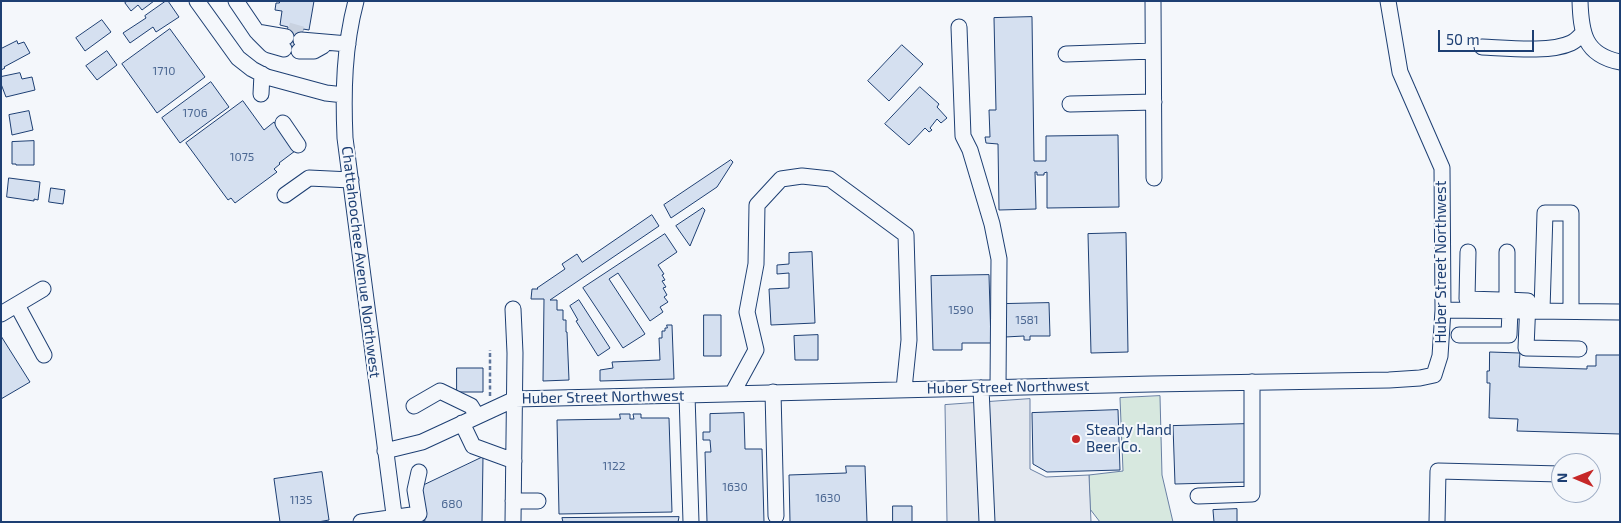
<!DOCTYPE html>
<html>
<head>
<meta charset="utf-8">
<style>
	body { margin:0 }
	#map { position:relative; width:1621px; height:523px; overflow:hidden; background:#f4f7fb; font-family:"Exo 2",sans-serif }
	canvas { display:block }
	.frame { position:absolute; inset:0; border:2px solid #1d3f73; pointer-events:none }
	.north { position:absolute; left:1551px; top:453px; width:50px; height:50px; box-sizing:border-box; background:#f4f7fb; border:1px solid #9eadc5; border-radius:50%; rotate:271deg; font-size:14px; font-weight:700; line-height:20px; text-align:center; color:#1d3f73 }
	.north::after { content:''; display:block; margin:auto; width:18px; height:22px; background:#c62828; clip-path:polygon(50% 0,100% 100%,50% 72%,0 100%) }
	.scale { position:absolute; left:1438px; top:30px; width:96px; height:22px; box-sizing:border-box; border:2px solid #1d3f73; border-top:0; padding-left:6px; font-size:15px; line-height:18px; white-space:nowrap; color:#1d3f73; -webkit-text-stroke:4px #f4f7fb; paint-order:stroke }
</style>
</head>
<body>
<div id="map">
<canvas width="1621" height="523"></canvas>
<div class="frame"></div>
<div class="north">N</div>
<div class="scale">50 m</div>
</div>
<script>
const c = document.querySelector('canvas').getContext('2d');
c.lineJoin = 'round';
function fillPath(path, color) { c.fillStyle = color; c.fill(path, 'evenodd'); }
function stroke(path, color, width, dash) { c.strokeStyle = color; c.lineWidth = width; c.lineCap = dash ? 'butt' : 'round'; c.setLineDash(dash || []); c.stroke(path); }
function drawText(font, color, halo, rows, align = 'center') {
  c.font = font + ' "Exo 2",sans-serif'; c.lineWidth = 4; c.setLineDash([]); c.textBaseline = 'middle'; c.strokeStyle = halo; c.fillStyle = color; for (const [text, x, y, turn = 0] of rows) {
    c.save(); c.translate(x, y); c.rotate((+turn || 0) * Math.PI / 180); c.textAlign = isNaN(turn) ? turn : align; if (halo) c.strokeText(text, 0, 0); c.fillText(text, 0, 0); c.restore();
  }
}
const green = new Path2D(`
	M1160,396L1162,475L1173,522H1100L1090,509L1089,475L1123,471L1120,398Z`);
const parking = new Path2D(`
	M1030,399V469L1046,477L1089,475L1091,522H947L945,405Z`);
const building = new Path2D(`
	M128,1H154L142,10L138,5L131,11L125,3Z
	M166,1H168L179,17L156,32L153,27L130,43L123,33L146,18L145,16Z
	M280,1H314L309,30L303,29L299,55L284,52L288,27L280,25L282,11L275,10L276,3H279Z
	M1032,17L1034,161H1046V136L1118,135L1119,207L1047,208V172L1044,173V175H1037V172H1035L1036,209L999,210L998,144L986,143L985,137H990L989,110H996L994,18Z
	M102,20L111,32L85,51L76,38Z
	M170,29L205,77L157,113L122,64Z
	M17,41L18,44L24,42L30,53L4,67L5,68L1,70V49Z
	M902,45L923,64L889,101L868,81Z
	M107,51L117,65L97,80L86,66Z
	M20,73L22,79L32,77L35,90L6,97L1,84V77Z
	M211,82L229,107L180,143L162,118Z
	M920,87L939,104L937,107L947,118L941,123L937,119L930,128L932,130L929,132L925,128L909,145L885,124Z
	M243,101L264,130L274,122L295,151L279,163L280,164L274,169L277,172L235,203L231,198L228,200L186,143Z
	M29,111L33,130L12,135L9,115Z
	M34,141V165H16V164H12V142Z
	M731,160L733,162L717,187L671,218L664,205Z
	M9,178L40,182L38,200L34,199V201L7,197Z
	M51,188L65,190L63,204L49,202Z
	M703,208L705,210L690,246L676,226Z
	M652,215L659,226L550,300H557V310H563V320H566V332H567L569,380L543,381L544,299H531L532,289H538L537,288L565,269L562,264L577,254L582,262Z
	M1126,233L1128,352L1091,353L1088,234Z
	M665,234L677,252L658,265L664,274L662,275L665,280L662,281L666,287L663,288L667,295L664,297L668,302L660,307L663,312L650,321L618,273L609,279L645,334L623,348L583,288Z
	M812,252L815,323L771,325L769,289L789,288V273L777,274V265L789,264V253Z
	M989,275L991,343H962V350H933L931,276Z
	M579,300L610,348L598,356L576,321L578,320L570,306Z
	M1049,303L1050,336H1030V340H1024V336L1005,337L1004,304Z
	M704,315H721V356H704Z
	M667,325H672L674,379L600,381V370L613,368L612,362L660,360L659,338H662V331H665V328H667Z
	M818,335V360H795L794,336Z
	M1,336L30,382L1,399Z
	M1490,352L1520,353L1519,367L1587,369V366H1596V355H1620V434L1517,431L1518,419L1489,418L1490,383H1487V371H1489Z
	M457,368H483V392H457Z
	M1118,410L1120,470L1047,472L1033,464L1032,413Z
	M744,413L745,449H762L764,522H707L705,452H711L710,440H703V432H710V414Z
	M620,414H630V419H634L633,414H641V418H669L672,512L559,514L557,420L620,419Z
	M1247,424L1249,482L1175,484L1173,426Z
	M483,457L482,522H425L420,487Z
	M846,466H865L867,522H790L789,475L846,473Z
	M322,472L329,520L318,522H280L274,479Z
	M893,506H912V522H893Z
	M1237,509V522H1214L1213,510Z
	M679,517L678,522H563L562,518Z`);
const minorTunnel = new Path2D(`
	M288,30L302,34`);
const path = new Path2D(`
	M490,396V350`);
const minor = new Path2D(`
	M197,1L238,58L252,69L267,77L326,93L344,95
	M236,1L257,32L286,37
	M356,1C344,46 343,92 345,138L395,522
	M1153,1L1154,178
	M1580,1C1581,32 1584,55 1620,62
	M959,27L963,136L970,150L992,224L999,259L998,387
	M258,33L270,45L284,49
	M301,40L348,44
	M1482,47C1506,48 1550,53 1571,43C1576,41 1579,37 1583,33
	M299,51H314L323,46
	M1066,54L1153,51
	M261,94L262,74
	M1070,104L1154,102
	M283,123L298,145
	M285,195L309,178L351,180
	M1468,252L1467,299L1500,300
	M1507,252V300L1528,301L1526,348L1579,349
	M17,305L44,355
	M513,309L515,353L513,522
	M1443,310L1620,312
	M1542,310L1545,213H1571V311
	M1,314L43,289
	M1459,335H1509L1510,310
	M981,388L987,522
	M773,392L776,516
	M732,394L756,350L747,312L756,264L757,205L781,179L802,176L830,179L906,235L909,340L904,389
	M687,395L691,522
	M414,406L440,391L471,406L477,416
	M462,423L473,446L514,461
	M385,451L422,442L515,399L1151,384L1389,380L1420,378L1434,375L1440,356L1443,310L1442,168L1400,72L1388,1
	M1198,496L1252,494V382
	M513,501H538
	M361,522L419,514L415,490L419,472
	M1437,522L1438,471L1561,474`);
const markers = [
	[1076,439,5,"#c62828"]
];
const numberNames = [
	["1710",164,71],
	["1706",195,113],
	["1075",242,157],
	["1590",961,310],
	["1581",1027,320],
	["1122",614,466],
	["1630",735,487],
	["1630",828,498],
	["1135",301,500],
	["680",452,504]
];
const streetNames = [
	["Chattahoochee Avenue Northwest",361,262,83],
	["Huber Street Northwest",1441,262,-90],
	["Huber Street Northwest",1008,387,-1],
	["Huber Street Northwest",603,397,-1]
];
const poiNames = [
	["Steady Hand",1086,430],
	["Beer Co.",1086,447]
];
fillPath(green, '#d7e8df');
stroke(green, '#687fa3', 1);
fillPath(parking, '#e3e8f0');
stroke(parking, '#687fa3', 1);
fillPath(building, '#d5e0f0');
stroke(building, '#1d3f73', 1);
stroke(minorTunnel, '#c9d2e0', 15, [15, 8]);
stroke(minor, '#1d3f73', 17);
stroke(path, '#5e769c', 2.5, [4, 2.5]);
stroke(minor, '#f4f7fb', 15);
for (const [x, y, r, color] of markers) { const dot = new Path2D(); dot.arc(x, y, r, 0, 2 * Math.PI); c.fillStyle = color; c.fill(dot); stroke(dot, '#f4f7fb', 2); }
drawText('12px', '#4b6792', null, numberNames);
drawText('15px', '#1d3f73', '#f4f7fb', streetNames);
drawText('15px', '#1d3f73', '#f4f7fb', poiNames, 'left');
</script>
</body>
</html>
